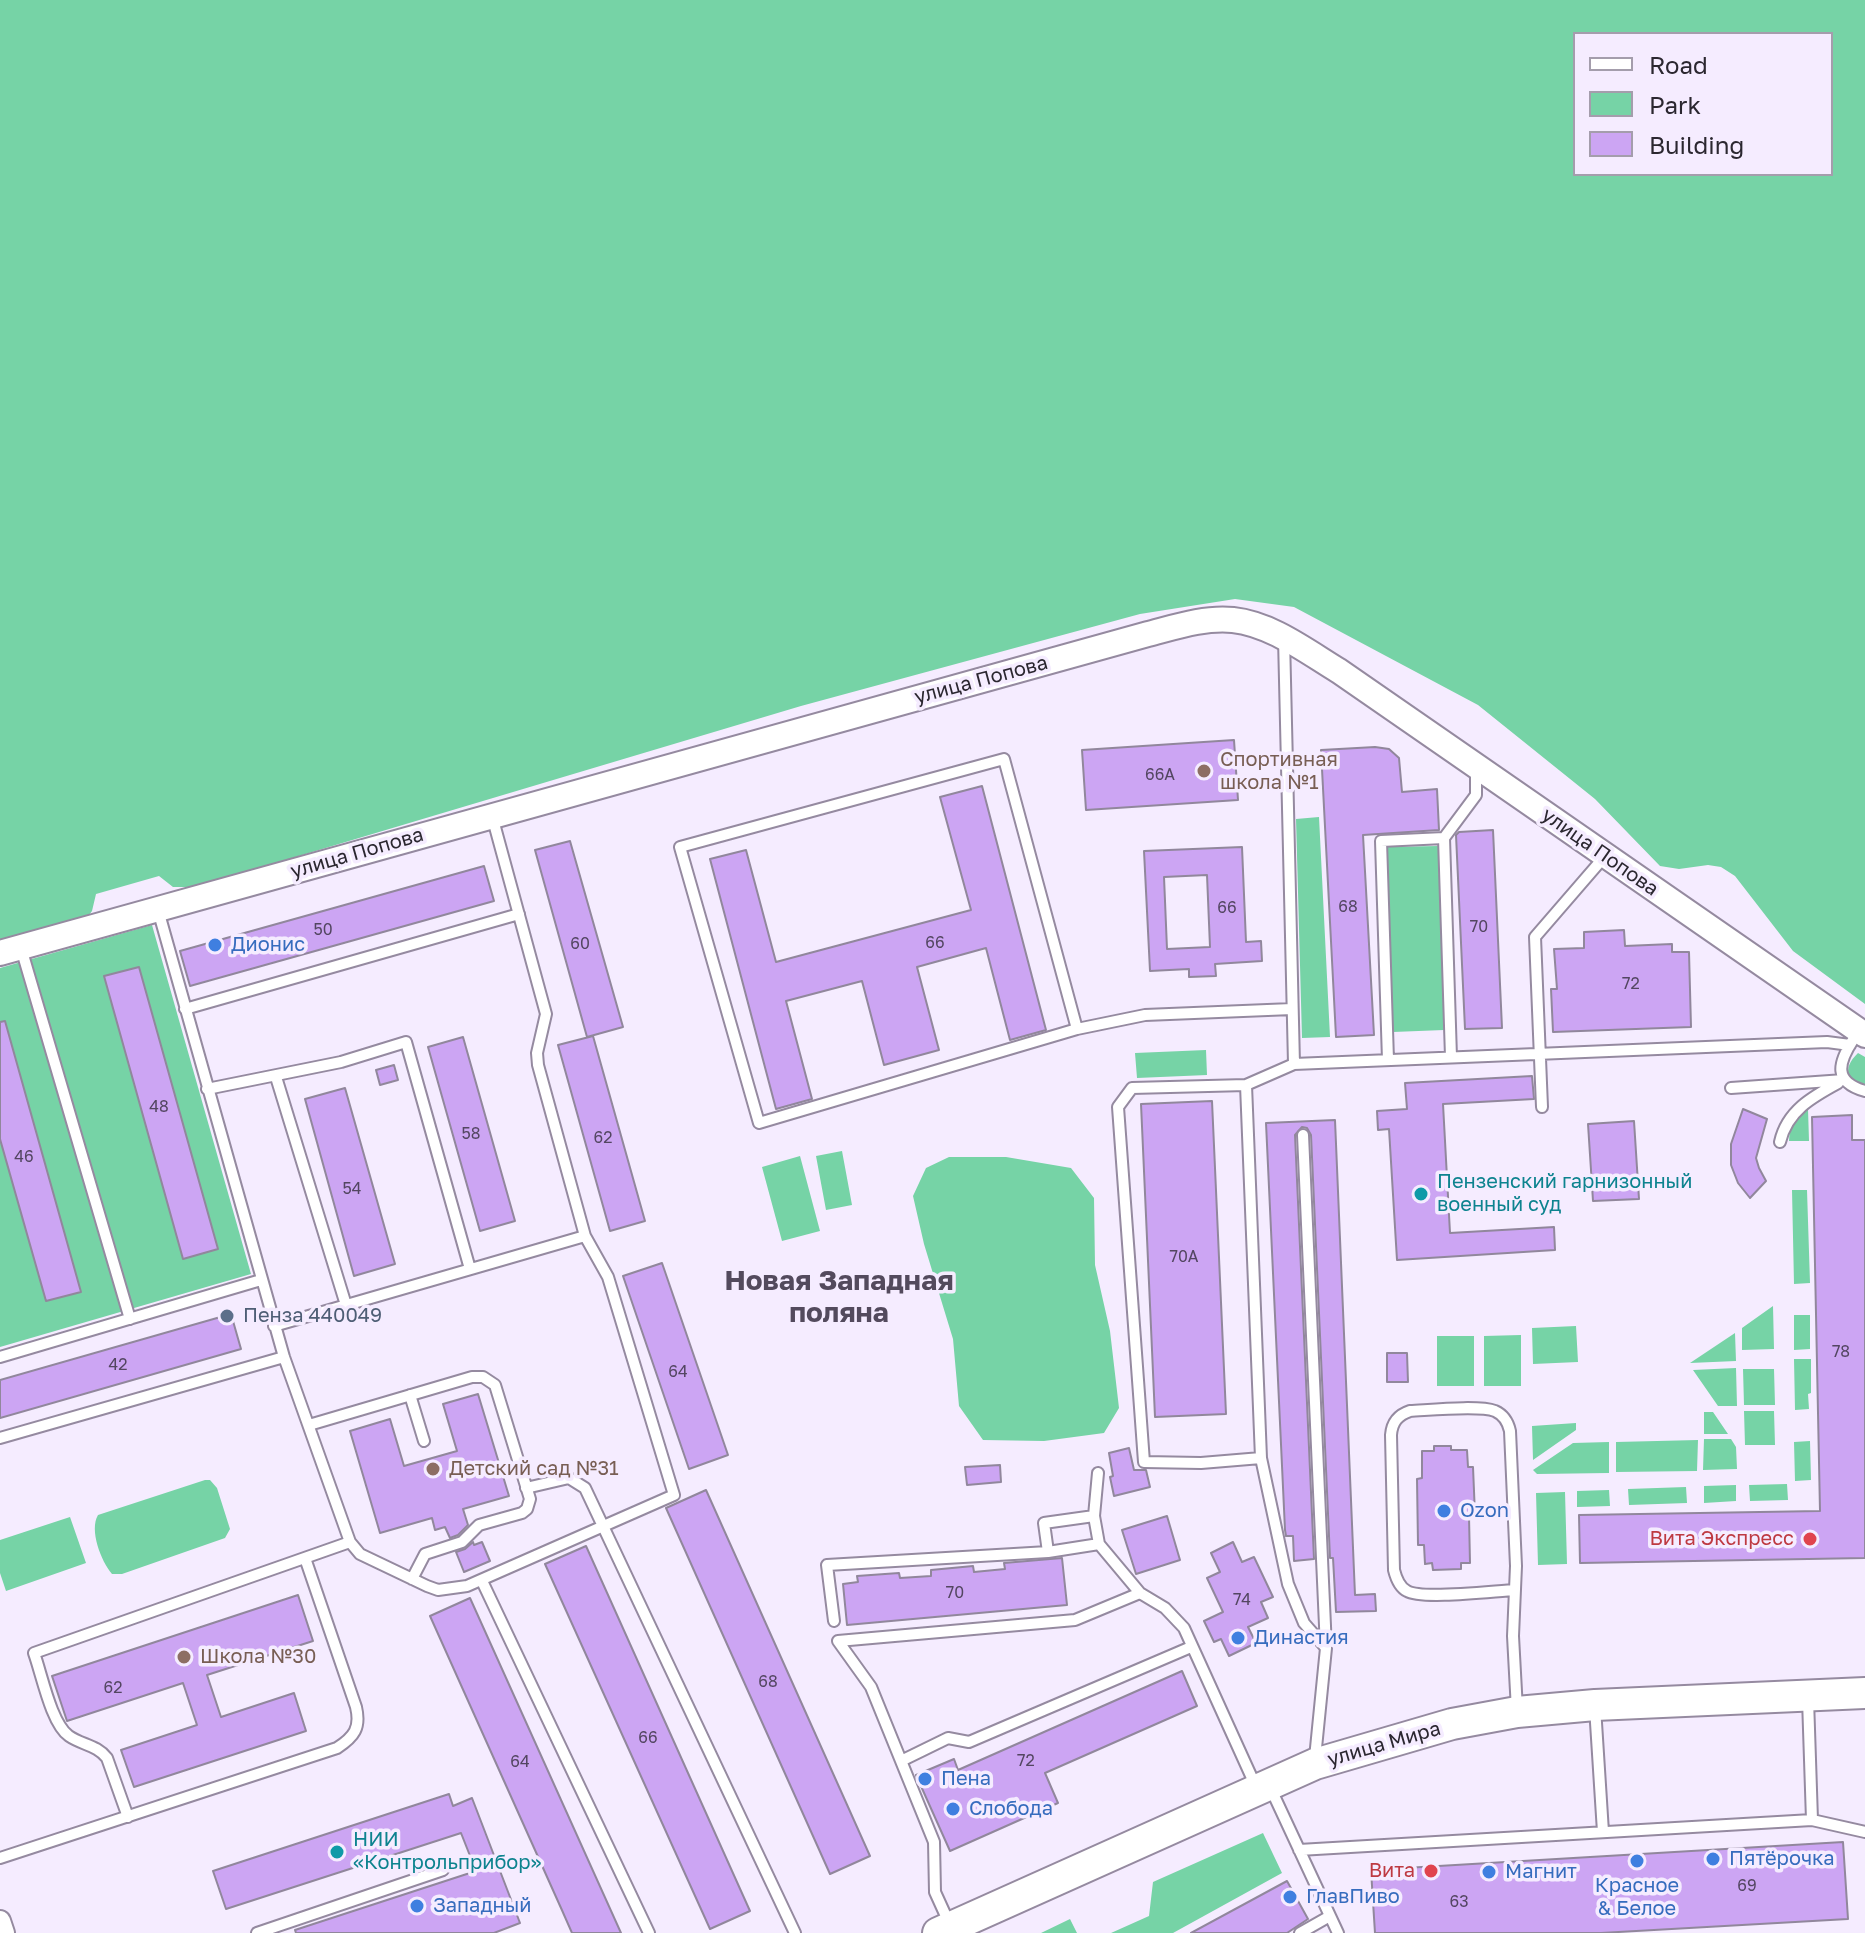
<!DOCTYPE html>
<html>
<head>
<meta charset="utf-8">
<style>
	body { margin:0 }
	#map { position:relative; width:1865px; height:1933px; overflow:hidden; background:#f5ecff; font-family:"Golos Text",sans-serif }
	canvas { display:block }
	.legend { position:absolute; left:1573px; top:32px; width:260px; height:144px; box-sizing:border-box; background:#f5ecff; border:2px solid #a49dac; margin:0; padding:10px 14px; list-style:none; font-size:24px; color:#2b2730 }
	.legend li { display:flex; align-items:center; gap:16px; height:40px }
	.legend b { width:40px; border:2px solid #a49dac }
</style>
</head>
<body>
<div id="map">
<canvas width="1865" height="1933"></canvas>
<ul class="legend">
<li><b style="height:10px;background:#fff"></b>Road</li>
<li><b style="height:22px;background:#76d3a6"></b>Park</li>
<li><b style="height:22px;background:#cca5f3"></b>Building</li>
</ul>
</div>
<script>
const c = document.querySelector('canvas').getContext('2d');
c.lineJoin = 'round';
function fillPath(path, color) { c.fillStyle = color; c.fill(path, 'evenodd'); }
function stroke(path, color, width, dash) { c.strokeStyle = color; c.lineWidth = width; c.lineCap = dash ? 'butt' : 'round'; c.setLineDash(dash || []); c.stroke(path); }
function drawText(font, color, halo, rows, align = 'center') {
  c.font = font + ' "Golos Text",sans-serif'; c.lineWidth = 7; c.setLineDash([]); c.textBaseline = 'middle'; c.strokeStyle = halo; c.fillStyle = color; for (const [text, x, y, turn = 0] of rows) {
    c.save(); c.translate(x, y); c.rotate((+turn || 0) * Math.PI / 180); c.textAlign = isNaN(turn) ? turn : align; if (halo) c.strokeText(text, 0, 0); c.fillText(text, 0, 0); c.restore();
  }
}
const green = new Path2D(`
	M0,0H1865V1004L1793,951L1735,876L1721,867L1708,865L1679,869L1660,866L1595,799L1478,705L1294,607L1235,599L1140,614L801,706L195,887H173L159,876L96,894L92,911L86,919L0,943ZM1575,34H1831V174H1575Z
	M1319,817L1330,1037L1302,1038L1296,819Z
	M1438,846L1444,1030L1393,1032L1387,847Z
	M152,925L251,1274L0,1347V968Z
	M1206,1050L1207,1075L1137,1078L1135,1053Z
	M1858,1053L1865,1057V1086L1849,1080C1846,1067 1850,1061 1858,1053Z
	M1808,1109L1809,1141H1789L1790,1125L1801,1111Z
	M842,1151L852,1205L826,1210L816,1156Z
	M800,1156L820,1231L782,1241L762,1167Z
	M949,1157H1006L1071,1168L1094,1198L1095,1265L1110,1331L1119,1408L1104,1433L1044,1441L983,1440L959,1406L953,1339L924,1244L913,1196L926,1168Z
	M1792,1190H1807L1810,1283L1794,1284Z
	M1773,1306L1774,1349L1742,1350V1328Z
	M1794,1315H1810V1349L1794,1350Z
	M1576,1326L1578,1362L1533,1364L1532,1328Z
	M1735,1333L1736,1361L1690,1363Z
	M1521,1335V1386H1484V1336Z
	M1437,1336H1474V1386H1437Z
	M1794,1359H1811V1393L1808,1394L1809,1409L1795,1410Z
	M1736,1368L1737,1406H1718L1693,1370Z
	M1743,1369H1774L1775,1405H1744Z
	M1774,1411L1775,1445H1745L1744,1411Z
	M1704,1412H1713L1728,1434H1704Z
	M1576,1423V1430L1533,1460L1532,1426Z
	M1704,1439H1731L1736,1447L1737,1469L1703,1470Z
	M1698,1440L1697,1471L1616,1472V1442Z
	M1810,1441L1811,1480L1795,1481L1794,1442Z
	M1609,1442V1473L1537,1474L1533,1470L1573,1443Z
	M205,1480H210L217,1488L230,1529L225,1538L122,1574H112C101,1561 89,1530 98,1515Z
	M1787,1484L1788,1500L1750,1501L1749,1485Z
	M1736,1485V1501L1704,1503V1486Z
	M1686,1487L1687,1503L1629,1505L1628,1489Z
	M1609,1490L1610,1506L1577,1507V1491Z
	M1565,1492L1567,1564L1538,1565L1536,1493Z
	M70,1517L86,1563L6,1591L0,1573V1540Z
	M1263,1833L1282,1873L1173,1933H1111L1149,1916L1153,1882Z
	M1070,1919L1077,1933H1041Z`);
const building = new Path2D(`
	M1234,740L1238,800L1086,810L1082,750Z
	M1375,747L1389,749L1399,758L1402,792L1437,789L1439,830L1363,835L1374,1035L1336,1037L1321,750Z
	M982,786L1046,1030L1010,1040L986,948L917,967L939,1050L884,1065L862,981L786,1001L812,1099L776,1109L710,859L746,850L776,962L971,910L940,797Z
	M1493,830L1502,1028L1465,1029L1456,835L1459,832Z
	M570,841L623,1027L587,1037L535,850Z
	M1242,847L1246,942L1261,941L1262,961L1215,964L1216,976L1189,977V969L1150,971L1144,851ZM1207,875L1210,947L1167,949L1164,877Z
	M484,866L494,901L190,986L180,951Z
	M1624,930L1625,946L1672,944V952H1689L1691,1027L1553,1032L1551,989H1557L1554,949L1584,948V932Z
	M139,967L218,1249L183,1259L104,976Z
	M5,1021L81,1292L46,1301L0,1139V1022Z
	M593,1036L645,1221L610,1231L558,1045Z
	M463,1037L515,1221L480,1231L428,1047Z
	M394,1065L398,1080L380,1085L376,1070Z
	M1532,1076L1534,1099L1443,1104L1450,1233L1554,1227L1555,1250L1397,1260L1389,1129L1378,1130L1377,1111L1407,1109L1405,1083Z
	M345,1088L395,1264L354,1276L305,1099Z
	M1212,1101L1226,1414L1155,1417L1141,1104Z
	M1743,1109L1767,1119L1756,1158L1759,1168L1766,1181L1750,1198L1738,1183L1731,1165V1144Z
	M1852,1115V1140H1865V1558L1580,1563L1579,1515L1820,1511L1812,1117Z
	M1335,1120L1355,1595L1375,1594L1376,1611L1336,1612L1333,1558H1330L1311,1135L1307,1128L1302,1127L1295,1135L1314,1559L1294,1561L1293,1536H1286L1285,1530L1266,1123Z
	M1634,1121L1639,1199L1593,1201L1588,1124Z
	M662,1263L728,1455L689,1469L623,1276Z
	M231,1314L241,1349L0,1418V1380Z
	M1387,1353H1407L1408,1382H1387Z
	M478,1394L509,1496L463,1509L468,1525L458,1535L450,1538L445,1527L435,1530L432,1518L380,1533L350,1431L390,1419L404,1466L457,1451L443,1404Z
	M1434,1446H1451V1450H1467L1468,1467H1473L1475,1515L1469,1516L1470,1563H1461V1569L1433,1570L1432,1563L1425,1564L1424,1545H1418L1417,1479L1422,1478V1451H1434Z
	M1129,1448L1134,1470H1146L1150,1487L1114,1496L1110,1477L1113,1476L1109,1453Z
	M1000,1465L1001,1482L967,1485L965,1467Z
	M706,1490L870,1856L830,1874L666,1508Z
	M1167,1516L1180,1560L1136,1574L1122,1530Z
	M473,1542L474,1545L482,1542L490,1561L464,1572L456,1552L465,1549Z
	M1233,1542L1242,1562L1254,1557L1273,1597L1261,1602L1268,1618L1248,1627L1256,1643L1229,1656L1221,1639L1214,1642L1204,1621L1223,1612L1207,1578L1220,1572L1211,1553Z
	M586,1546L750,1911L710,1929L545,1564Z
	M1062,1558L1067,1605L847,1625L843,1584L858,1582L857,1576L899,1573L900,1578L931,1576V1570L973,1566L974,1572L1005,1569L1004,1563Z
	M298,1595L313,1641L207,1675L221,1717L294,1693L306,1731L134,1787L121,1750L197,1725L183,1683L67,1721L52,1676Z
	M470,1598L621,1933H572L561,1908L430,1616Z
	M1182,1671L1197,1706L1045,1773L1058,1803L950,1851L916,1775L954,1759L958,1770Z
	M449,1794L453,1806L472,1798L520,1923L494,1933H296L295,1930L476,1871L461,1833L226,1909L213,1871Z
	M1843,1842L1848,1919L1601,1933H1375L1371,1870Z
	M1287,1881L1308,1919L1287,1933H1191Z`);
const service = new Path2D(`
	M1284,638L1294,1064
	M1444,838L1451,1057
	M158,910L284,1357L350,1542L360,1554L427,1586L438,1590L467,1586L674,1495L608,1277L585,1236L538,1065L537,1053L546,1014L492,816
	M21,948L130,1319
	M185,1009L519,914
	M1077,1029L1004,759L680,847L759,1123L1077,1029L1145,1015L1292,1009
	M1853,1040C1838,1063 1833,1082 1865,1091
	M1388,1060L1381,841L1444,838L1476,795V768
	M276,1077L346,1305
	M1246,1085L1261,1458L1288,1584L1304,1623L1326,1648
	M1731,1088L1844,1080
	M207,1089L341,1062L406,1042L470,1269
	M1542,1107L1535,937L1605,856
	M1303,1135L1326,1648L1315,1758
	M1780,1142C1787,1111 1812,1097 1838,1083
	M274,1326L585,1236
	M0,1357L261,1280
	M410,1395L424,1441
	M309,1425L472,1377H483L495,1385L530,1499L527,1509L522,1513L479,1525L462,1542L425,1554L412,1579
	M0,1438L284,1357
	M1261,1458L1201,1463L1144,1462L1118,1107L1132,1088L1246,1085L1294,1064L1827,1042L1850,1045
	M526,1488L569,1478L585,1488L795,1933
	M1094,1516L1098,1473
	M1048,1552L1044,1523L1094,1516L1099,1544
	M482,1581L649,1933
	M1515,1590C1494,1591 1422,1600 1407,1591C1399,1587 1396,1578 1394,1570L1391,1435C1392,1422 1398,1415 1410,1411C1430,1410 1479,1405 1495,1411C1504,1415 1508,1422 1510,1431L1516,1566L1513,1636L1517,1710
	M834,1621L827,1565L1048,1552L1099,1544L1140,1593L1165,1608L1184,1628L1257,1789
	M838,1641L871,1687L934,1842L935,1892L950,1925
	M838,1641L1075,1620L1140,1593
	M1808,1699L1812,1820
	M1595,1707L1603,1832
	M901,1761L948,1738L969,1742L1191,1647
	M1270,1787L1338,1933
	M128,1817L107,1758C97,1745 82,1745 69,1736C51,1723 42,1675 34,1653L350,1542
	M1299,1850L1812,1820L1865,1832
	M0,1858L337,1748C354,1737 361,1728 356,1707L305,1558
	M257,1933L443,1870
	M1300,1933L1330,1916`);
const minor = new Path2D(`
	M0,1921L4,1933`);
const tertiary = new Path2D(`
	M0,953L1148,634C1175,627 1205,617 1233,620C1271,624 1306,651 1339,671L1865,1035`);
const primary = new Path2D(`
	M938,1933L1315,1764L1452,1724L1517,1712L1595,1705L1865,1693`);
const markers = [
	[1204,771,8,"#8d6e63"],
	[215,945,8,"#3f7fe0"],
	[1421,1194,8,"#0f9aa8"],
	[227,1316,8,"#5c6f8a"],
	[433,1469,8,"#8d6e63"],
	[1444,1511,8,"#3f7fe0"],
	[1810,1539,8,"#e0444e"],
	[1238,1638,8,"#3f7fe0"],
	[184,1657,8,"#8d6e63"],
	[925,1779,8,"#3f7fe0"],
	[953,1809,8,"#3f7fe0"],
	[337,1852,8,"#0f9aa8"],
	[1713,1859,8,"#3f7fe0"],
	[1637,1861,8,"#3f7fe0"],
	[1431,1871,8,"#e0444e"],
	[1489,1872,8,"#3f7fe0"],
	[1290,1897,8,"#3f7fe0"],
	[417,1906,8,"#3f7fe0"]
];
const numberNames = [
	["66А",1160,775],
	["68",1348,907],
	["66",1227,908],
	["70",1479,927],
	["50",323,930],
	["66",935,943],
	["60",580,944],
	["72",1631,984],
	["48",159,1107],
	["58",471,1134],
	["62",603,1138],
	["46",24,1157],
	["54",352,1189],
	["70А",1184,1257],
	["78",1841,1352],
	["42",118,1365],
	["64",678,1372],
	["70",955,1593],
	["74",1242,1600],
	["68",768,1682],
	["62",113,1688],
	["66",648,1738],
	["72",1026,1761],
	["64",520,1762],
	["69",1747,1886],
	["63",1459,1902]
];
const streetNames = [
	["улица Попова",981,680,-15],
	["улица Попова",1600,852,35],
	["улица Попова",357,853,-16],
	["улица Мира",1384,1744,-16]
];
const educationNames = [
	["Спортивная",1220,760],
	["школа №1",1220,783],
	["Детский сад №31",449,1469],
	["Школа №30",200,1657]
];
const shopNames = [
	["Дионис",231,945],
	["Ozon",1460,1511],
	["Династия",1254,1638],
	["Пена",941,1779],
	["Слобода",969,1809],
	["Пятёрочка",1729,1859],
	["Магнит",1505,1872],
	["Красное",1637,1886,"center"],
	["& Белое",1637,1909,"center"],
	["ГлавПиво",1306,1897],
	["Западный",433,1906]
];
const cultureNames = [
	["Пензенский гарнизонный",1437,1182],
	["военный суд",1437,1205],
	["НИИ",353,1840],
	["«Контрольприбор»",353,1863]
];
const serviceNames = [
	["Пенза 440049",243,1316]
];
const healthNames = [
	["Вита Экспресс",1794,1539],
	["Вита",1415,1871]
];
const districtNames = [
	["Новая Западная",839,1281],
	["поляна",839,1313]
];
fillPath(green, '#76d3a6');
fillPath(building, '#cca5f3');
stroke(building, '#91879c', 2);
stroke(service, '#958aa0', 14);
stroke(minor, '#958aa0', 24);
stroke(tertiary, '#958aa0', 28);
stroke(primary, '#958aa0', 34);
stroke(service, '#fff', 10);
stroke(minor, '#fff', 20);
stroke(tertiary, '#fff', 24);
stroke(primary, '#fff', 30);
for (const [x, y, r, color] of markers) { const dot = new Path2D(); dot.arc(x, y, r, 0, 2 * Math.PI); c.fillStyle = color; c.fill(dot); stroke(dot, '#f5ecff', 3); }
drawText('16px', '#534661', null, numberNames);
drawText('20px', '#2b2730', '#f5ecff', streetNames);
drawText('20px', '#785e54', '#f5ecff', educationNames, 'left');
drawText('20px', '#366cbe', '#f5ecff', shopNames, 'left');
drawText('20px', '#0d838f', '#f5ecff', cultureNames, 'left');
drawText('20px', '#4e5e75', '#f5ecff', serviceNames, 'left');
drawText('20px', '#be3a42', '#f5ecff', healthNames, 'right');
drawText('bold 28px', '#534a5d', '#f5ecff', districtNames);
</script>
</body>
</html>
